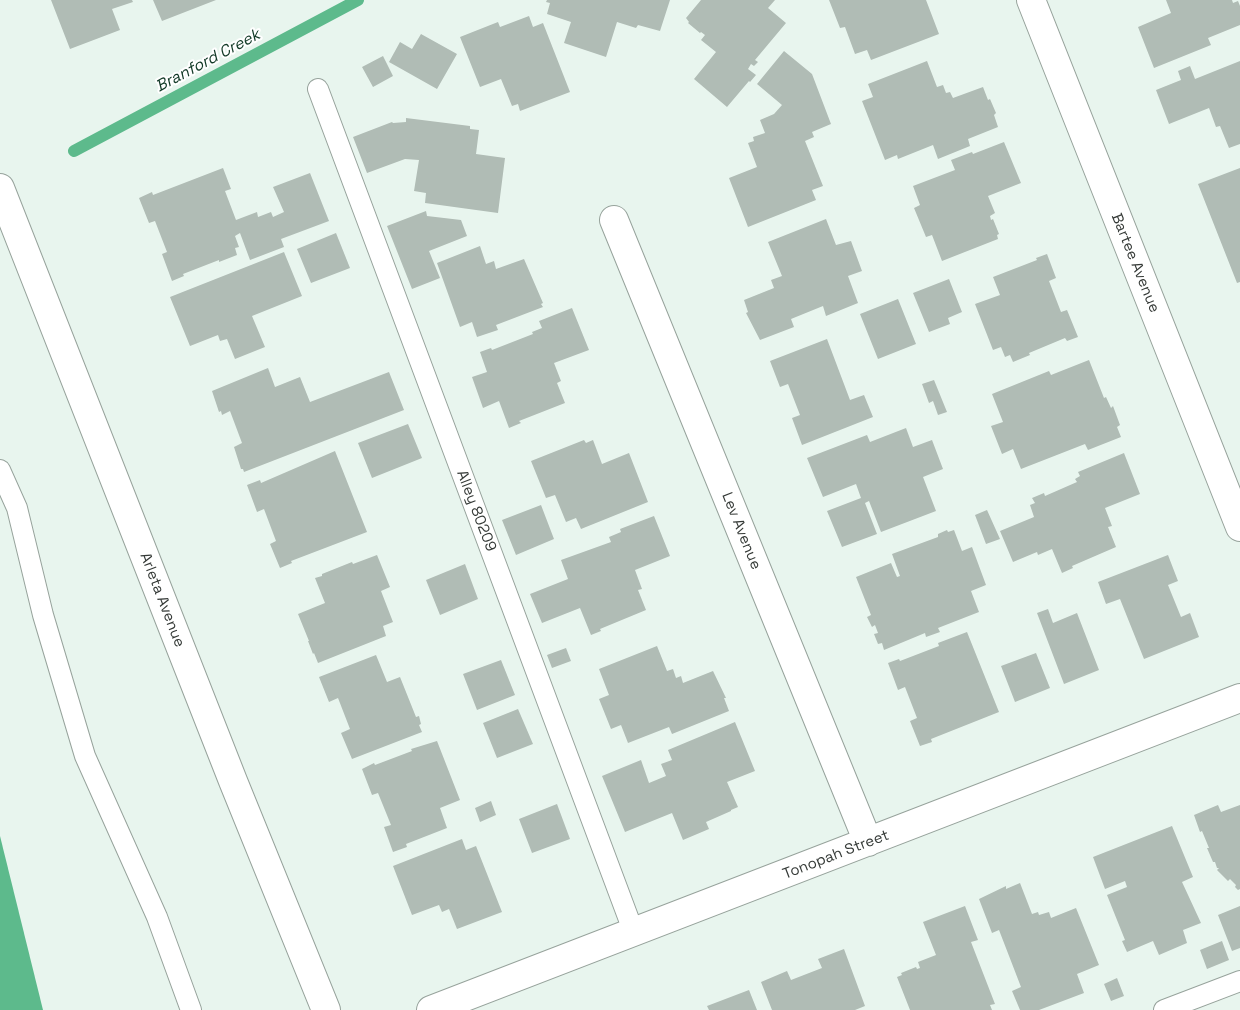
<!DOCTYPE html>
<html>
<head>
<meta charset="utf-8">
<style>
	body { margin:0 }
	canvas { display:block; background:#e8f5ee }
</style>
</head>
<body>
<canvas width="1240" height="1010"></canvas>
<script>
const c = document.querySelector('canvas').getContext('2d');
c.lineJoin = 'round';
function fillPath(path, color) { c.fillStyle = color; c.fill(path, 'evenodd'); }
function stroke(path, color, width, dash) { c.strokeStyle = color; c.lineWidth = width; c.lineCap = dash ? 'butt' : 'round'; c.setLineDash(dash || []); c.stroke(path); }
function drawText(font, color, halo, rows, align = 'center') {
  c.font = font + ' "Space Grotesk",sans-serif'; c.lineWidth = 4; c.setLineDash([]); c.textBaseline = 'middle'; c.strokeStyle = halo; c.fillStyle = color; for (const [text, x, y, turn = 0] of rows) {
    c.save(); c.translate(x, y); c.rotate((+turn || 0) * Math.PI / 180); c.textAlign = isNaN(turn) ? turn : align; if (halo) c.strokeText(text, 0, 0); c.fillText(text, 0, 0); c.restore();
  }
}
const water = new Path2D(`
	M0,836L43,1010H0Z`);
const stream = new Path2D(`
	M74,151L358,0`);
const building = new Path2D(`
	M51,0H132L133,2L112,9L120,30L70,49Z
	M153,0H216L162,21Z
	M547,0H670L660,31L638,25L636,28L617,22L606,57L564,43L571,22L547,14L550,3L546,2Z
	M701,0H775L768,8L786,23L755,60L758,62L754,66L751,64L748,69L756,75L750,82L749,81L727,107L694,79L716,52L701,40L705,35L701,32L700,33L688,23L689,22L686,18Z
	M829,0H926L939,34L871,60L867,50L855,54L845,27L840,28Z
	M1166,0H1232L1233,3L1238,1L1240,6V25L1208,38L1211,45L1154,68L1138,27L1171,13Z
	M529,16L533,27L543,23L570,92L520,111L518,104L512,106L501,79L480,87L460,37L498,22L500,27Z
	M421,34L457,54L437,89L389,62L400,42L412,49Z
	M784,51L812,74L831,124L812,132L814,137L805,141L823,186L812,190L816,200L748,227L729,178L757,167L748,143L754,141L753,137L765,133L760,120L774,114L782,105L757,84Z
	M383,56L393,76L373,87L362,67Z
	M927,61L937,87L943,85L946,93L950,92L953,98L983,87L988,100L990,99L996,113L994,115L998,127L968,139L970,146L938,159L933,145L898,159L897,155L885,160L862,101L873,97L868,84Z
	M1240,61V144L1229,148L1220,126L1216,127L1209,108L1169,124L1156,90L1181,80L1178,71L1190,66L1195,79Z
	M406,118L470,126V129L479,130L476,154L505,158L498,213L425,203L426,193L414,191L419,160L405,159L367,173L353,137L392,122L393,123L406,122Z
	M1004,142L1021,183L988,196L995,213L990,216L991,220L993,219L999,234L997,235L998,239L942,261L932,235L926,237L914,208L920,205L913,186L955,170L951,160L972,152L973,154Z
	M223,168L231,189L225,191L236,220L257,212L258,217L271,212L273,217L284,212L273,187L310,173L329,221L281,239L284,247L250,260L240,233L235,236L239,247L235,248L237,255L219,262V260L183,274L184,276L172,281L162,254L167,252L155,221L149,223L139,198L152,192L153,195Z
	M1240,168V282L1237,283L1198,184Z
	M426,211L427,216L461,220L467,236L429,251L440,278L412,289L387,226Z
	M826,219L836,245L851,241L862,271L848,276L858,303L826,316L823,306L791,319L794,327L760,340L746,313L748,312L744,300L774,288L771,280L782,276L768,242Z
	M336,233L350,268L311,283L297,249Z
	M480,246L486,264L494,261L496,269L524,259L543,303L541,304L543,307L496,325L498,330L477,337L472,322L460,327L437,263Z
	M284,252L302,296L252,316L265,347L235,359L227,339L220,341L218,335L190,346L170,297Z
	M1047,254L1056,278L1049,281L1061,312L1067,310L1078,337L1067,341L1065,338L1029,353L1030,355L1013,362L1010,355L1005,357L1001,347L993,350L975,304L1000,295L993,277L1037,260L1036,258Z
	M949,279L962,312L948,318L950,324L929,332L913,293Z
	M898,299L916,344L878,359L860,314Z
	M572,308L589,350L554,363L561,381L557,383L565,403L519,421L521,423L509,428L499,401L483,408L472,377L487,372L480,352L491,348L492,350L533,334L532,332L542,328L539,321Z
	M827,339L850,400L864,395L873,417L802,445L792,418L800,415L788,384L780,387L770,361Z
	M1089,360L1104,398L1106,397L1111,408L1113,406L1120,425L1117,427L1121,437L1088,450L1085,444L1021,469L1013,449L1002,454L991,426L1003,422L992,394L1049,371L1051,375Z
	M268,368L275,387L300,377L310,402L389,372L404,410L244,472L243,469H241L234,447L242,443L230,411L222,415L221,411L219,412L212,391Z
	M934,380L947,412L938,415L933,401L929,403L922,384Z
	M408,424L422,458L372,478L358,443Z
	M906,428L913,447L932,440L943,469L923,477L936,511L881,532L869,501L865,503L877,534L842,547L827,511L861,498L856,484L823,497L807,458L867,435L870,442Z
	M584,440L586,443L593,440L602,464L629,453L648,502L581,529L576,518L566,522L555,495L546,498L531,461Z
	M335,451L367,532L291,561L292,563L280,568L270,544L276,541L264,509L257,512L247,485L260,480L261,483Z
	M1124,453L1140,494L1105,508L1112,526L1108,527L1116,547L1072,566L1073,568L1062,573L1052,549L1038,555L1037,552L1013,562L1000,531L1034,517L1030,505L1035,503L1032,498L1044,493L1045,496L1077,482L1075,479L1080,476L1078,472Z
	M541,505L554,539L516,555L502,520Z
	M987,510L1000,539L986,544L975,515Z
	M654,516L670,556L635,570L642,589L638,590L646,610L600,629L601,631L591,635L580,608L542,623L530,594L568,579L561,560L611,542L609,537L621,532L620,529Z
	M947,530L948,532L954,530L962,551L972,547L986,585L971,591L979,612L938,628L940,632L926,637L925,633L884,650L882,643L878,644L874,634L878,633L875,625L872,627L867,617L871,615L856,577L891,563L897,577L900,576L892,554L938,537V534Z
	M377,555L390,587L381,591L393,622L383,626L386,636L318,663L314,653L313,654L308,641H309L298,614L325,603L315,578L322,576V574L352,562L353,564Z
	M1168,555L1178,581L1168,585L1181,617L1190,613L1199,637L1144,659L1120,599L1106,604L1098,582Z
	M465,564L478,599L440,615L426,580Z
	M1048,609L1053,623L1077,613L1099,670L1064,684L1037,613Z
	M967,632L999,712L931,739L932,742L920,746L910,721L917,718L905,687L898,690L888,663L899,659L900,661L939,646L938,643Z
	M657,646L667,671L673,669L676,678L681,676L683,683L713,671L726,698H724L729,711L672,734L669,727L628,743L621,725L611,729L599,699L609,695L599,669Z
	M566,648L571,661L552,668L547,655Z
	M1036,653L1050,688L1015,702L1001,666Z
	M376,655L387,682L400,677L416,717L419,716L421,724L419,725L422,732L352,759L341,733L350,729L338,698L329,702L319,677Z
	M501,660L515,695L477,710L463,674Z
	M518,709L533,744L497,758L483,723Z
	M735,722L755,771L727,782L738,807L731,810V811L706,822L709,829L683,840L672,813L625,832L602,776L641,760L649,783L666,776L661,764L672,760L668,750Z
	M437,741L460,800L440,808L447,828L406,844L407,847L393,852L384,827L391,825L378,793L372,795L362,769L374,763L375,765L412,751L411,749Z
	M491,801L496,815L480,822L475,808Z
	M557,804L570,839L532,853L519,819Z
	M1218,805L1221,812L1240,805V889L1238,890L1235,887L1236,885L1230,879L1228,881L1217,870L1219,868H1217L1215,862H1213L1207,848H1209L1202,831L1200,832L1194,815Z
	M1172,826L1193,877L1182,882L1201,923L1183,930L1187,943L1159,955L1153,941L1127,952L1122,941L1125,940L1107,895L1127,887L1125,881L1105,889L1093,857Z
	M462,839L466,850L476,846L502,912L457,929L449,909L442,912L439,905L412,915L393,866Z
	M1020,883L1032,914L1038,912L1039,915L1049,912L1051,918L1076,908L1099,965L1077,974L1084,993L1039,1010H1020L1012,991L1021,987L999,930L992,933L979,899L1006,886V889Z
	M965,906L978,940L971,942L995,1004L990,1005L992,1010H910L897,977L902,975L901,973L916,967L917,969L920,968L918,962L936,955L923,922Z
	M1240,906V948L1232,951L1218,915Z
	M1222,941L1229,960L1207,969L1200,950Z
	M844,949L865,1006L855,1010H772L761,982L787,971L791,980L822,968L818,959Z
	M1117,978L1124,996L1111,1001L1104,984Z
	M749,990L757,1010H709L707,1006Z`);
const lane = new Path2D(`
	M318,89L634,933
	M0,470L17,508L43,615L85,756L157,917L191,1010
	M1164,1010L1240,981`);
const street = new Path2D(`
	M1031,0L1240,527
	M614,220L868,842
	M431,1010L1240,698`);
const secondary = new Path2D(`
	M0,188L233,781L326,1010`);
const streetNames = [
	["Bartee Avenue",1135,263,68],
	["Alley 80209",476,511,69],
	["Lev Avenue",741,531,68],
	["Arleta Avenue",162,600,69],
	["Tonopah Street",836,855,-21]
];
const waterNames = [
	["Branford Creek",208,61,-28]
];
fillPath(water, '#5dba8c');
stroke(stream, '#5dba8c', 12);
fillPath(building, '#b0bcb5');
stroke(lane, '#97a39c', 22);
stroke(street, '#97a39c', 30);
stroke(secondary, '#97a39c', 30);
stroke(lane, '#fff', 20);
stroke(street, '#fff', 28);
stroke(secondary, '#fff', 28);
drawText('15px', '#353a37', '#fff', streetNames);
drawText('italic 16px', '#113926', '#fff', waterNames);
</script>
</body>
</html>
